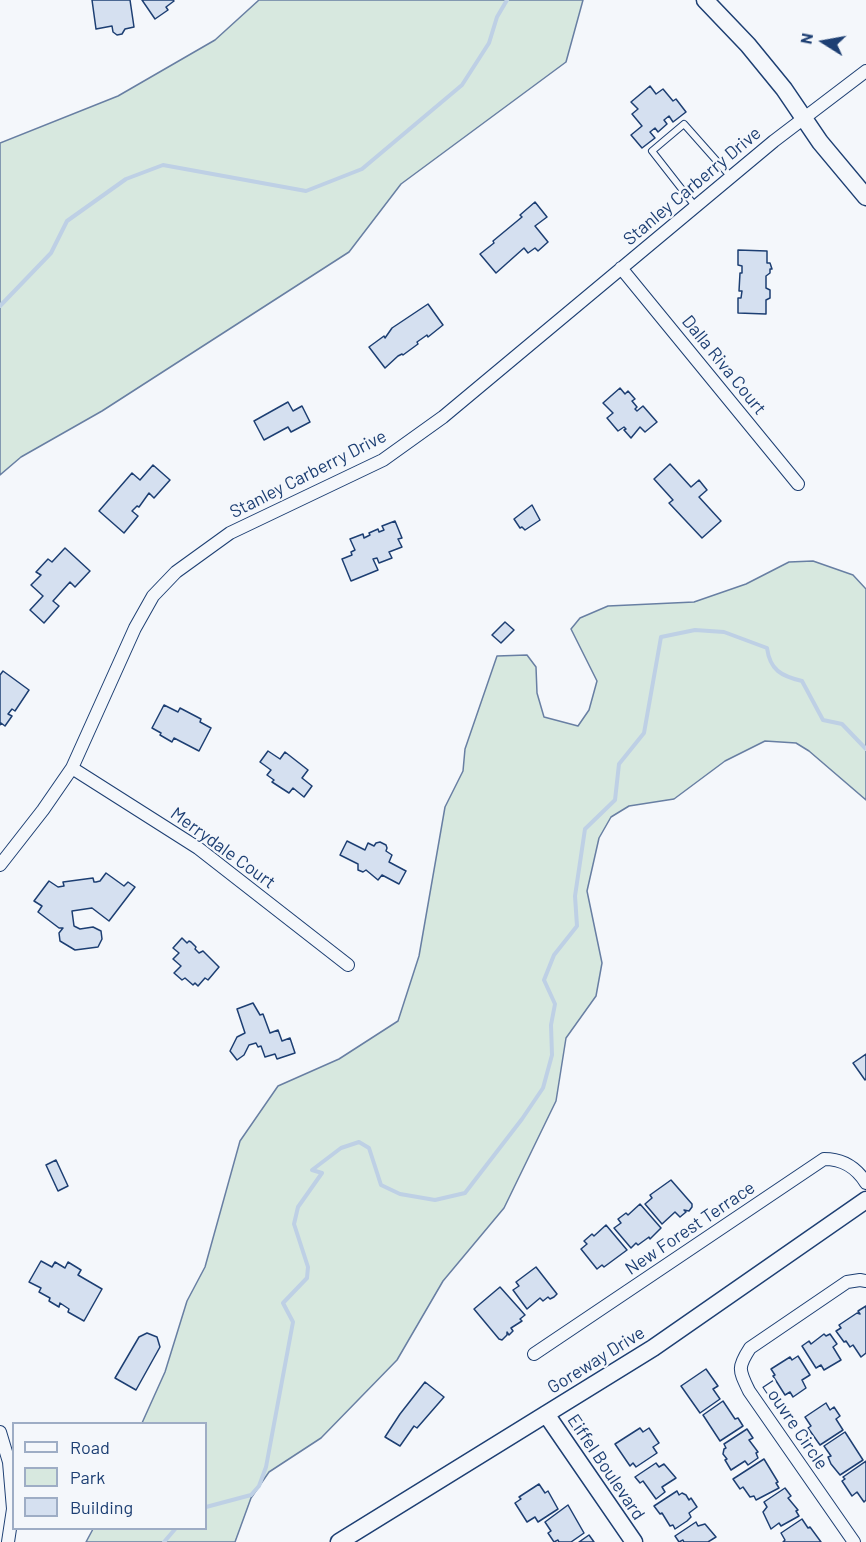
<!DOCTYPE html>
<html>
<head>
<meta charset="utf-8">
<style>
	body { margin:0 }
	#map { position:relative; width:866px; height:1542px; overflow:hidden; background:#f4f7fb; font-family:Barlow,sans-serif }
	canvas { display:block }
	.legend { position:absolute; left:12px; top:1422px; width:195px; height:108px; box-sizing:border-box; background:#f4f7fb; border:2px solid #9eadc5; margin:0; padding:8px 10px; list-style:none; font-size:18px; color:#1d3f73 }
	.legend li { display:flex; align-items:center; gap:12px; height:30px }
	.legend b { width:30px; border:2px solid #9eadc5 }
	.north { position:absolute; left:794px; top:12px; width:60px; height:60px; -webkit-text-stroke:4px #f4f7fb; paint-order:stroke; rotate:281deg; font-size:16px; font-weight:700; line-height:24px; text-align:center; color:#1d3f73 }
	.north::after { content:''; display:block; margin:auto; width:21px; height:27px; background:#1d3f73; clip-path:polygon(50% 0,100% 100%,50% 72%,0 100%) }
</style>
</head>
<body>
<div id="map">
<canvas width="866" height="1542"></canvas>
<ul class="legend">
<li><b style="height:8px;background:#f4f7fb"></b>Road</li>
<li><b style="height:16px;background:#d7e8df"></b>Park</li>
<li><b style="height:16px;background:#d5e0f0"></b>Building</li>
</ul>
<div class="north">N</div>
</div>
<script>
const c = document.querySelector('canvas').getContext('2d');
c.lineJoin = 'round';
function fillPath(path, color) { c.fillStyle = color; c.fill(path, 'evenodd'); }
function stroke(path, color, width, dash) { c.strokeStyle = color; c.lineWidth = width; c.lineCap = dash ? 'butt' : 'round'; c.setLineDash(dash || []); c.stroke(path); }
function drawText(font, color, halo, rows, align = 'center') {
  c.font = font + ' Barlow,sans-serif'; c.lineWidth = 4.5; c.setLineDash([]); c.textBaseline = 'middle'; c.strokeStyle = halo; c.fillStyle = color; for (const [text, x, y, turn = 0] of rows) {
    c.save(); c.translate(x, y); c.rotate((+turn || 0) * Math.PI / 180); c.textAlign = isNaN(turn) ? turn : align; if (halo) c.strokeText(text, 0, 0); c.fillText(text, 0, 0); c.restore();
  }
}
const green = new Path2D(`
	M259,0H583L566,62L401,184L349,252L102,411L21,457L0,475V143L118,96L215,40Z
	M813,561L853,575L866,589V800L809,751L796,743L765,741L725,761L674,799L629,806L611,817L599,838L587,891L602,963L596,996L566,1038L556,1101L504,1208L443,1281L397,1360L321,1438L269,1472L251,1498L235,1542H86L93,1529L206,1528V1424L142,1423L165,1372L187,1301L205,1267L240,1141L278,1086L339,1059L398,1021L419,956L445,807L463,771L465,749L497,656L527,655L536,667L537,693L544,717L578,726L589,710L597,681L571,629L580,618L608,606L694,602L746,584L789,562Z`);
const stream = new Path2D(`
	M0,306L51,253L67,221L126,179L163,165L306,191L362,169L462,85L489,43L497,17L507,0
	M206,1507L251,1495L259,1486L266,1467L293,1322L283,1303L307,1278L308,1267L294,1224L298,1207L322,1173L312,1170L341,1148L359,1142L369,1148L381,1185L400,1194L435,1200L465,1193L522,1119L543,1088L552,1055L551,1025L555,1004L544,980L554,955L577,926L575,896L585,829L615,800L619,764L644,733L661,637L695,630L724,632L767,648C770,670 781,676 802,681L823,720L842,724L866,749
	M164,1542L176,1528`);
const building = new Path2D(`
	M92,0H130L134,27L125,29L122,34L117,35L113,32L112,26L96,29Z
	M142,0H173L174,1L166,7L168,10L155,19Z
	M650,86L656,94L663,89L673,101L676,99L686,112L673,122L669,116L664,120L667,124L658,132L655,128L650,132L655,138L642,148L631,135L642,126L632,114L638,109L631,102Z
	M535,202L547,217L535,226L548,242L538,251L535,248L528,253L524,248L496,273L480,254L494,243L493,241L522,217L520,215Z
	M738,250L767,251V263H770L772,269H770V273L766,276V288L770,290V298L766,300V314L738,313V298H741L742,291H739L740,273H742V266L738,265Z
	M428,304L443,325L428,337L427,335L417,342L418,344L403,355L402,354L398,356L385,368L369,347L384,336L385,338L392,328Z
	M620,388L625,394L628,391L635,399L632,401L637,407L635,409L637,411L643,406L657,422L645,432L640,427L631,438L624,430L626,429L624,427L618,431L607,418L613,413L603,403Z
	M288,402L293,411L302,406L310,422L291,432L288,427L264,440L254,421Z
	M670,464L691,487L699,480L707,490L699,497L721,521L702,538L669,503L673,500L654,479Z
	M153,465L170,480L154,498L149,493L139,507L137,506L132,511L138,516L124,533L99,511L132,473L140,480Z
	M532,505L540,520L525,530L522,527L520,528L514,519Z
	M395,521L402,538L398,539L402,547L389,552L392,558L379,563L377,558L373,559L378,570L351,581L342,559L352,555L351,552L355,550L350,539L363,534L364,538L370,535L369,533L378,529L379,532L384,530L382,526Z
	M65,548L90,571L75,587L70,582L53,601L59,606L44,623L30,610L43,596L31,585L41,575L36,572L48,559L52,562Z
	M505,622L514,630L501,643L492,635Z
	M3,671L29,690L15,711L12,709L8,714L12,716L5,726L1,723L0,725V675Z
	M164,705L178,712L180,708L201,719L200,722L211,728L199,751L174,738L172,742L160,735L161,733L152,728Z
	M268,751L280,759L285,752L308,770L302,778L312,786L304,797L293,788L289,793L272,782L274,780L267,775L271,770L260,762Z
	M347,841L365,850L368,843L374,846L376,843L380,842L386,845L387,848L386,851L392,855L389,862L406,871L399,884L382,875L378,880L366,870L363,872L358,870V864L340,855Z
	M106,873L124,886L128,882L135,887L109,921L92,908L72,911L74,926L80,929L93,927L101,931L102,939L98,947L75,950L60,941L59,933L63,928H59L38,912L42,906L34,901L49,881L58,887L64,886L63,882L93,878L94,882H96L100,881Z
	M182,938L187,943L189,941L191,942L196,947L195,949L199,953L203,951L219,967L208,980L205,978L198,986L195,983L193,985L185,978L182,980L174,973L181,966L173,959L179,953L173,948Z
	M253,1003L260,1015L263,1014L270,1033L278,1030L282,1041L290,1038L295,1053L277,1059L275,1054L265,1057L261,1046L258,1047L256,1043L249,1045L244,1055L237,1060L230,1051L237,1037L245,1033L237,1009Z
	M866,1054V1079L865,1080L853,1063Z
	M56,1160L68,1186L58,1191L46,1165Z
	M671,1180L692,1204V1207L689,1211L684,1210L686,1212L680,1217L675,1212L662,1224L645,1204L652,1198L650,1195Z
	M640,1204L661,1228L650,1239L649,1237L638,1245L636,1243L631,1248L614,1228L621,1223L618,1219L626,1213L628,1215Z
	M606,1225L627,1250L604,1267L602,1265L597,1269L581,1249L587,1244L584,1241L592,1234L594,1236Z
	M41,1261L52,1267L55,1262L65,1268L68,1262L81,1270L78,1275L102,1289L84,1321L68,1312L69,1309L60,1303L59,1307L49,1301L50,1298L39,1292L41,1288L29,1282Z
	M536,1267L557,1294L554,1297L550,1299L548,1297L543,1301L540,1298L527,1309L513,1290L519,1286L516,1282Z
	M500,1287L525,1315L520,1319L522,1321L511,1328L513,1331L509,1335L507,1332V1335L502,1340L499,1339L474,1309Z
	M866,1306V1353L861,1357L853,1345L850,1347L846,1341L844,1342L836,1331L841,1328L839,1325L857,1313L860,1314L858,1311Z
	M147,1333L157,1337L160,1347L136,1390L115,1378L139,1337Z
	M824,1334L826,1336L830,1334L837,1344L833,1347L841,1360L824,1370L821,1365L816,1368L802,1346L809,1341L811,1344Z
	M798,1356L810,1375L802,1380L806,1388L793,1397L790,1392L785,1395L773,1376L775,1375L771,1369L790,1357L792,1360Z
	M706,1369L718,1386L713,1389L720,1399L700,1413L681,1386Z
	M425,1382L444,1397L417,1428L414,1426L400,1446L385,1437L400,1414Z
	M723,1401L735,1419L738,1418L743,1426L720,1441L703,1415Z
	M826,1403L830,1410L834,1407L840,1416L836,1419L843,1430L820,1445L808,1428L811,1426L805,1417Z
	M640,1428L643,1432L649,1428L659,1443L653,1447L657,1453L636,1467L633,1463L630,1466L615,1444Z
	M747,1429L753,1438L749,1440L758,1452L756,1453L758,1458L748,1465L745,1461L731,1470L725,1460L727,1459L723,1454L724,1449L726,1448L724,1444Z
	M845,1432L863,1460L840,1475L831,1464L828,1457L831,1456L824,1446Z
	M764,1459L778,1482L776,1483L779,1488L756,1500L754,1496L750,1497L743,1487L740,1489L733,1479Z
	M866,1461V1500L864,1502L857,1492L852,1496L842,1481L845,1479L843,1477Z
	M656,1463L659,1467L664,1464L676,1478L662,1487L665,1492L656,1499L643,1481L640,1483L635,1477Z
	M539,1484L545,1493L548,1491L558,1509L538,1522L535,1517L527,1522L515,1503L521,1499L519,1497Z
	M785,1488L791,1496L788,1498L798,1510L796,1511L799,1516L781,1526L779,1523L771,1529L763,1512L767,1507L764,1502Z
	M677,1491L679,1495L682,1493L686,1495L689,1500L691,1498L697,1507L689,1513L691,1517L687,1521L675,1529L673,1525L670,1526L662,1513L660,1514L654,1506Z
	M568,1505L584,1533L571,1542H559L558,1540L554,1542L548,1533L551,1531L545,1522Z
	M802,1519L808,1528L810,1527L821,1542H783L785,1540L781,1533Z
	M696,1522L698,1526L705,1524L716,1537L708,1542H684L683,1540L679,1542L675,1536Z
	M589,1535L594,1542H579Z`);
const lane = new Path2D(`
	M695,206L652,151L684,124L731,177`);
const street = new Path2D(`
	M621,268L798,484
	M72,768L198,848L348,965
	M0,865L43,810L72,768L135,628L153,596L176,572L230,533L383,460L443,417L774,141L866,71
	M534,1354L824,1159C843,1159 856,1167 866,1183
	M0,1432L9,1462L13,1509L8,1542
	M854,1542L749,1391C739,1370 737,1368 750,1348L847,1282L860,1280L866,1281`);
const secondary = new Path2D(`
	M705,0L748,45L784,89L820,142L866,197
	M546,1414L634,1542
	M339,1542L653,1348L866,1200`);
const streetNames = [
	["Stanley Carberry Drive",692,186,-40],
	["Dalla Riva Court",724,365,51],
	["Stanley Carberry Drive",308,474,-27],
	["Merrydale Court",223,848,36],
	["New Forest Terrace",690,1228,-34],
	["Goreway Drive",596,1360,-32],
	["Louvre Circle",795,1425,56],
	["Eiffel Boulevard",606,1467,56]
];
fillPath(green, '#d7e8df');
stroke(green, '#687fa3', 1.5);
stroke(stream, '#bed0e5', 4);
fillPath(building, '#d5e0f0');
stroke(building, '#1d3f73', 1.5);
stroke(lane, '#1d3f73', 8);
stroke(street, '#1d3f73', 14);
stroke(secondary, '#1d3f73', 19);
stroke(lane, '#f4f7fb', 6);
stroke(street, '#f4f7fb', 12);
stroke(secondary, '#f4f7fb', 16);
drawText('18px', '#1d3f73', '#f4f7fb', streetNames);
</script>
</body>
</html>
